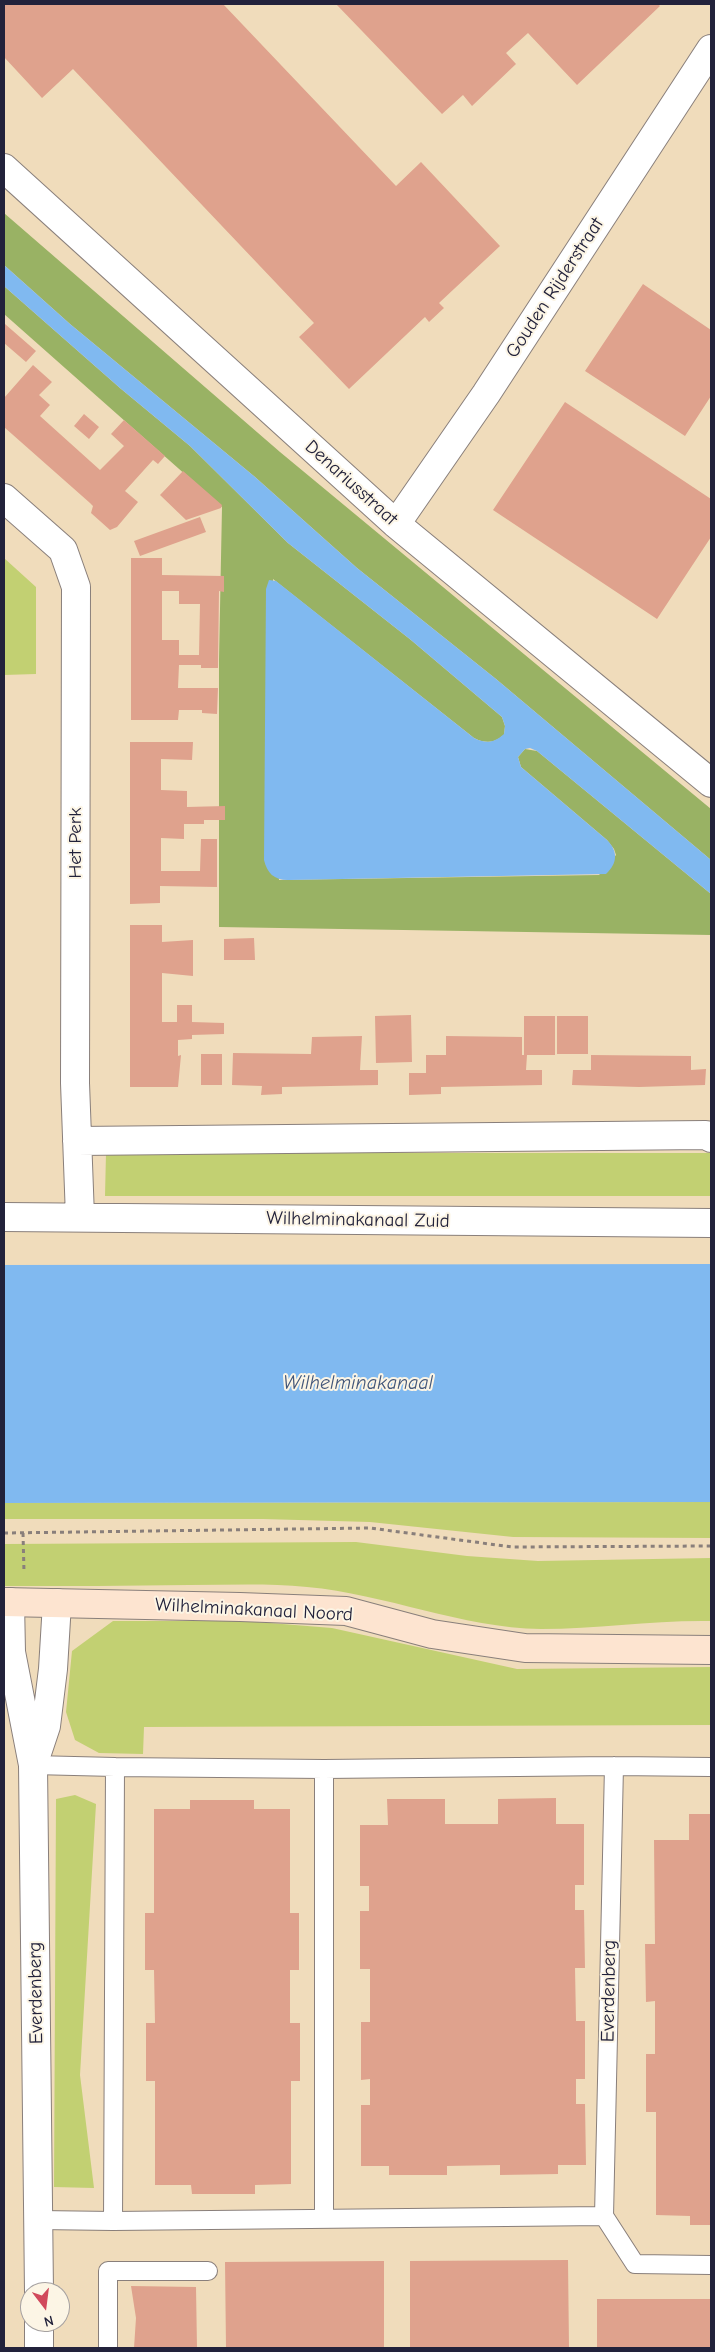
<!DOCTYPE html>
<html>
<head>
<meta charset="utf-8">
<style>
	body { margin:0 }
	#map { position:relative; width:715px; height:2352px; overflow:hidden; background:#f0dcbb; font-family:"Comic Neue",sans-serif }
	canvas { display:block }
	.frame { position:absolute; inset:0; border:5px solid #22223b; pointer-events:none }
	.north { position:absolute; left:20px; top:2282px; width:50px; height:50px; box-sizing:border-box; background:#fcf5e5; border:1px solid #a5a1a1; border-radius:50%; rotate:165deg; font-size:14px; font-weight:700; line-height:20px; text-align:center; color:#22223b }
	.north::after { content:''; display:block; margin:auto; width:18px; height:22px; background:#d1495b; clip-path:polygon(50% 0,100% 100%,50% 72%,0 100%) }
</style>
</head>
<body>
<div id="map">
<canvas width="715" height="2352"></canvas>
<div class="frame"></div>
<div class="north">N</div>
</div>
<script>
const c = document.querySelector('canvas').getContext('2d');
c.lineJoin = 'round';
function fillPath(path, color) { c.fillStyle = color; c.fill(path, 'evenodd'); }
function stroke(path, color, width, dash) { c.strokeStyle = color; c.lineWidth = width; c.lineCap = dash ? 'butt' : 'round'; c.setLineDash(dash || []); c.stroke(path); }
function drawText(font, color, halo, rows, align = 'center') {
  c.font = font + ' "Comic Neue",sans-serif'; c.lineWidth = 4; c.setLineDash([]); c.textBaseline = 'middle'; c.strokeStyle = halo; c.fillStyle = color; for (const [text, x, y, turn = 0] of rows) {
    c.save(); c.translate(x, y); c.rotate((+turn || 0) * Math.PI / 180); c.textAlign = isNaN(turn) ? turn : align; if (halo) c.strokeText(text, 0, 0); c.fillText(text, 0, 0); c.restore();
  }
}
const green = new Path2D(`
	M4,558L36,587V674L4,675Z
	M106,1153H711V1196H105Z
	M711,1502V1538L513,1537L370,1522L263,1519H4V1503Z
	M356,1542L467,1556L538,1561L711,1558V1621C654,1620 598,1629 541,1629C461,1628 386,1594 307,1587C268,1583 228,1585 189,1585C127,1586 66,1586 4,1586V1544Z
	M113,1621H245L332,1628L517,1669L711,1667V1725L144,1727L143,1754L99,1753L75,1740L66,1712L72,1651Z
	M75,1795L96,1804L80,2075L94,2188L54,2187L56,1799Z`);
const forest = new Path2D(`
	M4,213L280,452L711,809V860L496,679L357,568L255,477L70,324L4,265Z
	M4,286L120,388L190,446L288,543L411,640L502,717L505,726L504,735C494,743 486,744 474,738L273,579L279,880L599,875L616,855L614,849L607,840L521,767L518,757L525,749L537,751L711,894V935L219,927V660L222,507L4,314Z`);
const water = new Path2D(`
	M4,265L70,324L255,477L357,568L496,679L711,860V894L537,751L530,748L525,749L518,757L521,767L607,840C618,851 618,863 606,874L288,880C274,880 267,873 264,860L266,589L269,580L276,581L474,738C486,744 494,743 504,734L505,726L502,717L411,640L288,543L190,446L120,388L4,286Z
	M711,1264V1502L4,1503V1265Z`);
const building = new Path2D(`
	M4,4H223L396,186L421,162L500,246L439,303L444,308L429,322L425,317L349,389L299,337L314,323L73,69L42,98L4,57Z
	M336,4H658L660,6L577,85L528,33L506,53L516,64L472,106L463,95L442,114Z
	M643,284L711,330V396L685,436L585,371Z
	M5,324L36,351L26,362L4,343Z
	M33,365L52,382L39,395L50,405L40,416L100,470L124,446L111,434L124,420L165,456L158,464L153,460L125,491L138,502L117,527L110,530L91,513L93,506L90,503L4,427V398Z
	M565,402L711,499V537L657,619L493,510Z
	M84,414L99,427L89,439L74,426Z
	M183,471L222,505L221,508L186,520L160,495Z
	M200,517L206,532L140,556L134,541Z
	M131,558H162V575L224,576V592L219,591L218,668H201V665H179L178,688H218L217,714L202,713V710H179L178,720H131ZM162,591H179V604H200L199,655H179V640H162Z
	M130,742H193L192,760L161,759V790L187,791V807L225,806V820H204V824H184V839L161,838V871H200L201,839H217V887L160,886V903L130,904Z
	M130,925H162V942L193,940V976L162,973V1022H177V1005H192V1022L224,1023V1034L192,1035V1039L178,1040V1056L181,1055L178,1087H130Z
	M254,938L255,960H224V939Z
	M411,1015L412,1062L376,1063L375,1016Z
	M524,1016H555V1055H527L526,1070H542V1085L441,1087V1094L409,1095V1073H426V1055H446V1036L522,1037V1055H524Z
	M557,1016H588V1054H557Z
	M362,1036L360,1070H378V1085L282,1087V1094L261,1095L262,1086L232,1085L233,1053L311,1054L312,1037Z
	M201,1054H222V1085H201Z
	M591,1055L691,1056V1070L706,1069L705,1085L639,1087L572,1085L573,1070H591Z
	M556,1798V1824H584V1885H575V1910H584L585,1968H575L576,2021H585V2079H576V2104H585L586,2165H558V2174L500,2175V2165L447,2166V2175H389V2166H361V2105H370V2079L361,2080V2022H370V1969H360V1911H369V1886H360V1825H388L387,1799H445V1824H498V1799Z
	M190,1800H254V1809H290V1913H299V1970H290V2023H300V2081H291V2184L255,2185V2194H192L191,2185H155V2081H146V2023H155L154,1970H145V1913H154V1809H190Z
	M689,1814H711V2225H690V2216L656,2215V2112H646V2054H655V2001L646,2002L645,1944H655L654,1840H689Z
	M568,2260L569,2348H410V2261Z
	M384,2261V2348H226L225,2262Z
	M131,2286L196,2287L197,2348H134L136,2318Z
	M597,2299H711V2348H597Z`);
const path = new Path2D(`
	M4,1533L370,1528L512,1547L711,1546
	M23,1533L24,1572`);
const lane = new Path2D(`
	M33,1765L115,1767
	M711,1767L614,1766L324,1769L115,1767L113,2221L604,2216L635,2264L711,2265
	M324,1769V2219
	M604,2216L614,1766
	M39,2220L113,2221
	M108,2348V2271H208`);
const street = new Path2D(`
	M4,168L396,524L711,783
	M4,498L63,550L76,587L75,1083L80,1217
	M396,524L486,394L711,49
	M77,1141L706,1135L711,1138
	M4,1217L711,1223
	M10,1602L11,1652L33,1765L46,1726L53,1669L57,1603
	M33,1765L39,2292
	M39,2322V2348`);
const secondary = new Path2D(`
	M4,1602L240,1607L346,1611L432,1634L525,1648L711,1650`);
const streetNames = [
	["Gouden Rijderstraat",555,288,-57],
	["Denariusstraat",351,483,42],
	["Het Perk",76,843,-90],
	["Wilhelminakanaal Zuid",358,1220,1],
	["Wilhelminakanaal Noord",254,1610,3],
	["Everdenberg",609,1991,-89],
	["Everdenberg",36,1993,-91]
];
const waterNames = [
	["Wilhelminakanaal",358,1383]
];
fillPath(green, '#c2d072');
fillPath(forest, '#99b264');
fillPath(water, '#80b9f0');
fillPath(building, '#dfa28d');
stroke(lane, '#897f7b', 20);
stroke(street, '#897f7b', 30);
stroke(secondary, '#897f7b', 30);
stroke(path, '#897f7b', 3, [4, 4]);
stroke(lane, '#fff', 18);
stroke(street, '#fff', 28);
stroke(secondary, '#fde4d0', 28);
drawText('19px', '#22223b', '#fcf5e5', streetNames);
drawText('italic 20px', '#43577a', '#fcf5e5', waterNames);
</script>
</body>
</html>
